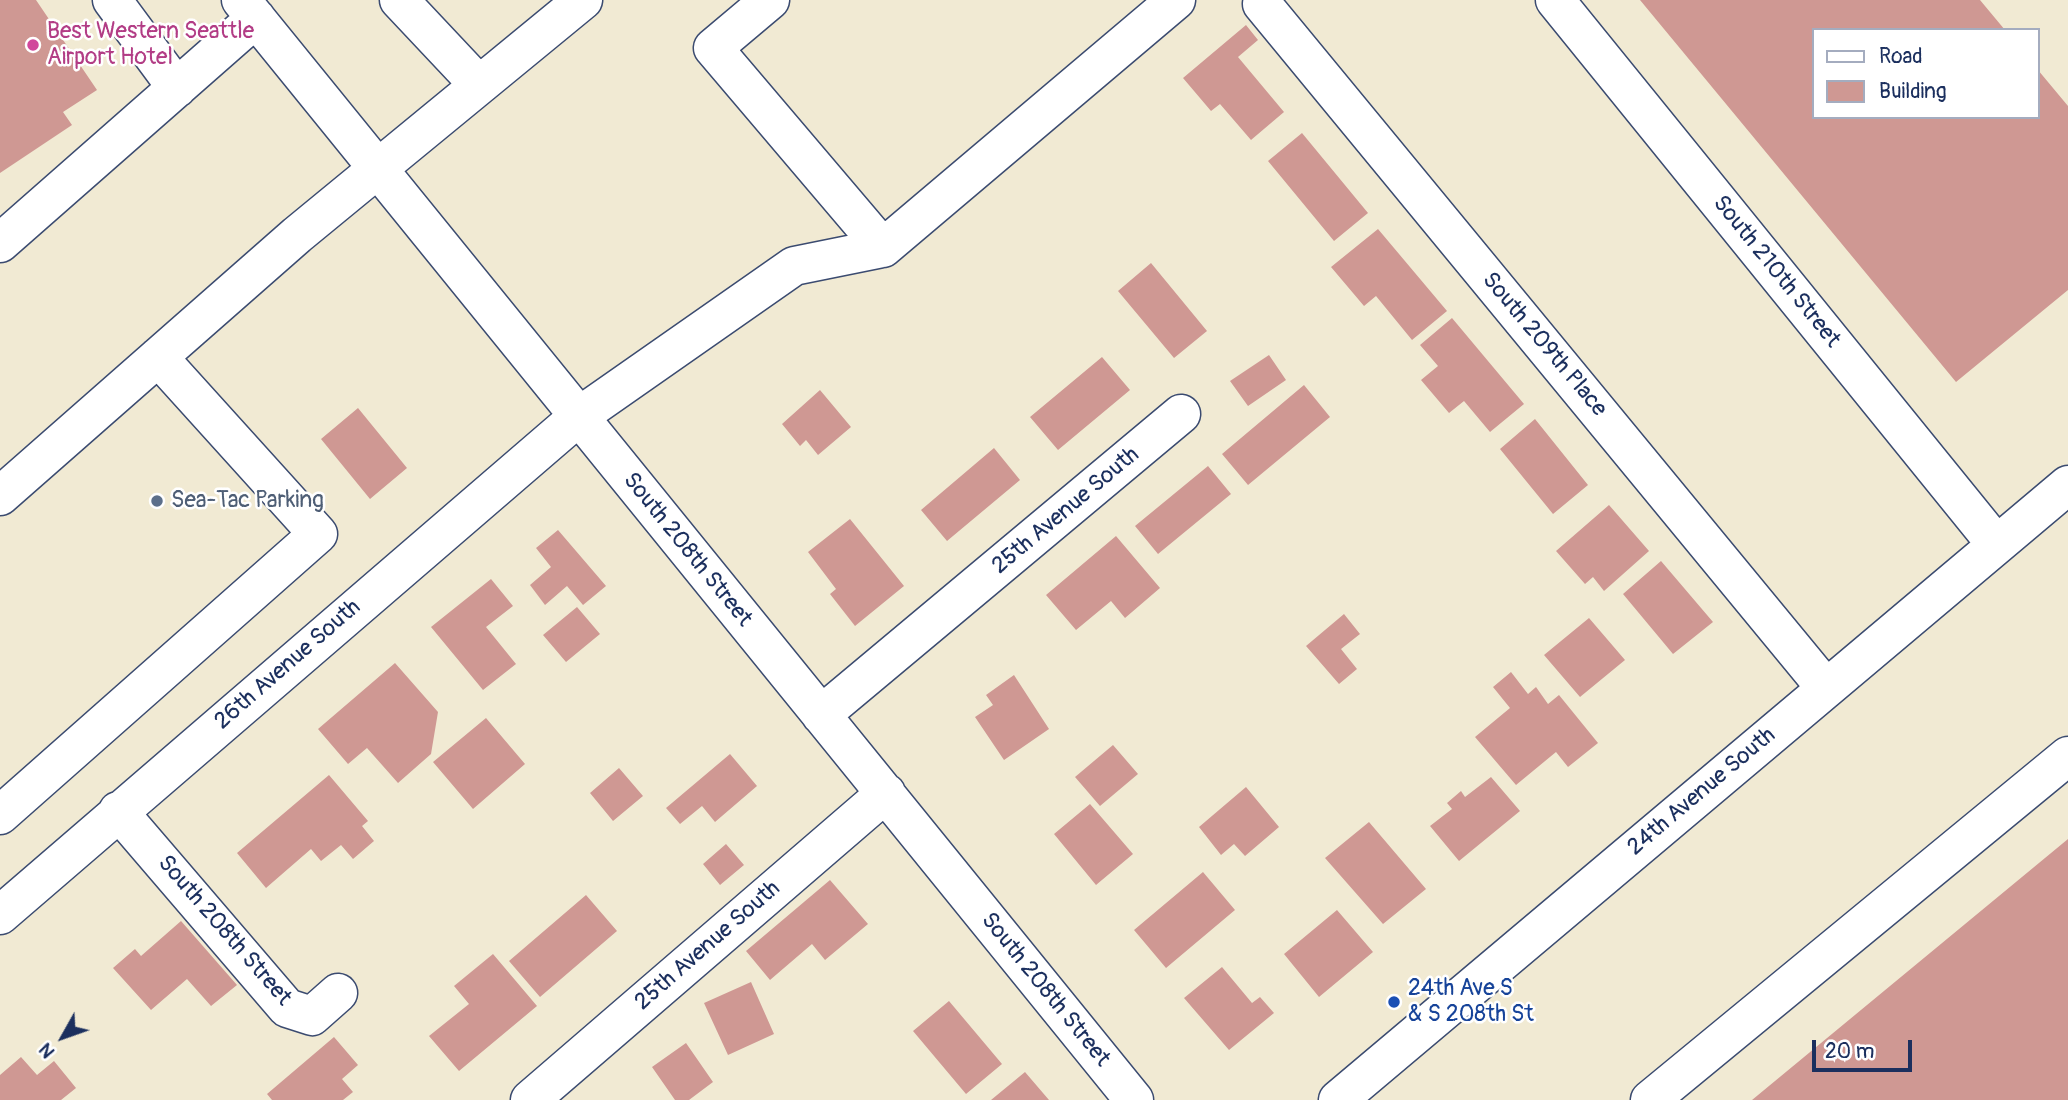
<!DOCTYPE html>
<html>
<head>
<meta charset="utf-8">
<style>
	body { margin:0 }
	#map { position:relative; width:2068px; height:1100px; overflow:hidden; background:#f1ead3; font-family:Pangolin,sans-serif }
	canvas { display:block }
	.legend { position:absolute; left:1812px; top:28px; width:228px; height:91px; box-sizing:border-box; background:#fff; border:2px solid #a4acbf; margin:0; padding:9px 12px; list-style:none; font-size:21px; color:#1b2f5e }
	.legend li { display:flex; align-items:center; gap:14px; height:35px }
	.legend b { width:35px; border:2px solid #a4acbf }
	.north { position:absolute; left:28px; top:1002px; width:70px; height:70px; -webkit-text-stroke:5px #fff; paint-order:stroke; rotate:230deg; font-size:19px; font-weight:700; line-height:28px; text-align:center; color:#1b2f5e }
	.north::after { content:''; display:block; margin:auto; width:24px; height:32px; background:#1b2f5e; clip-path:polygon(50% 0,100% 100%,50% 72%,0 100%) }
	.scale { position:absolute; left:1812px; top:1040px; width:100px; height:32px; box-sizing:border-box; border:4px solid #1b2f5e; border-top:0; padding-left:9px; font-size:21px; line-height:24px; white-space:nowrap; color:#1b2f5e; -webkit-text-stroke:5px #fff; paint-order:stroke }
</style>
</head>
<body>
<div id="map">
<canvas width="2068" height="1100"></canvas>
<ul class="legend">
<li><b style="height:9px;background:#fff"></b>Road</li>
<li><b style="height:19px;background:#cf9893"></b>Building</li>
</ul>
<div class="north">N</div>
<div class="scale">20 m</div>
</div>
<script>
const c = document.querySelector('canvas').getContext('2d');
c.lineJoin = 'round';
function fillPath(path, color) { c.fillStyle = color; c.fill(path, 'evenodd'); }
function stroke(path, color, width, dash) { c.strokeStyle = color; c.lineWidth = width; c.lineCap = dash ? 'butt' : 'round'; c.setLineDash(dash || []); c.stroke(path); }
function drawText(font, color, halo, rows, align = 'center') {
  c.font = font + ' Pangolin,sans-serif'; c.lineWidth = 5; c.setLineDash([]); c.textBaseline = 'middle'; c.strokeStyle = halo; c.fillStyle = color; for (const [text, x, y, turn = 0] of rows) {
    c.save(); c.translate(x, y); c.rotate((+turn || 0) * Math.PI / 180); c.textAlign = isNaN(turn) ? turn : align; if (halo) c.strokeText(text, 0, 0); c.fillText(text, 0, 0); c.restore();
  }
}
const building = new Path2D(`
	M0,0H36L97,90L63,112L72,125L0,173Z
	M1640,0H1980L2005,30H1814V117H2038V70L2068,106V290L1956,382Z
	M1246,25L1258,40L1238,57L1284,112L1251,140L1220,104L1211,111L1183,78Z
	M1302,133L1368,213L1334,241L1268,161Z
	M1378,229L1447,311L1412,340L1376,296L1364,306L1331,267Z
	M1151,263L1207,331L1174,358L1118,291Z
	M1452,318L1524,404L1490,432L1464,401L1449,413L1421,380L1438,366L1420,345Z
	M1269,355L1286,380L1248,406L1230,381Z
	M1102,357L1130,390L1058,450L1030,417Z
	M1304,385L1330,417L1248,485L1222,454Z
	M820,390L851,427L818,455L806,440L800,446L782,424Z
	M358,408L407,468L370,499L321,439Z
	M1535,419L1588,485L1553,514L1500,449Z
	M994,448L1020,480L947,541L921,510Z
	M1208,466L1231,494L1158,554L1135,526Z
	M1609,505L1649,551L1604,591L1593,577L1585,584L1556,551Z
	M850,519L904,586L855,626L830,594L836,589L808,552Z
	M558,530L606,586L583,605L567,586L545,605L530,585L551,567L536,548Z
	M1116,536L1160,588L1125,618L1111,601L1076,630L1046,595Z
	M1661,561L1713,622L1673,654L1623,594Z
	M491,579L513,606L486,627L516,664L483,690L431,627Z
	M577,607L600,634L566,662L543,635Z
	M1344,614L1360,634L1341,649L1357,669L1339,684L1306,646Z
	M1589,618L1625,660L1580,697L1544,655Z
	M395,663L438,712L431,754L398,783L367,748L348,764L318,729Z
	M1511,672L1528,694L1536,687L1548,704L1559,695L1598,743L1568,767L1556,752L1516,785L1475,737L1510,708L1493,687Z
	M1014,675L1049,729L1004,760L975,717L993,705L986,695Z
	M486,718L525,764L473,809L433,762Z
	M1113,745L1138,774L1100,806L1075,777Z
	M730,754L757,786L715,822L702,806L680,824L666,808Z
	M619,768L643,796L613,821L590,793Z
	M329,775L368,821L362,826L374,841L353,859L341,845L321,861L311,849L266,888L237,853Z
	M1491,777L1520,811L1459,861L1430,826L1452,809L1447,803L1461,791L1465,797Z
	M1246,787L1279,827L1245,856L1234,844L1221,855L1199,827Z
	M1090,804L1133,854L1096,885L1054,834Z
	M1369,822L1426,889L1383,924L1325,858Z
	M2068,839V1100H1752Z
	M726,844L744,865L720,885L703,864Z
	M1203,872L1235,910L1166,968L1134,930Z
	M830,880L868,924L825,960L812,944L770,980L746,951Z
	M586,895L617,931L540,997L509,961Z
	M1337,910L1373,952L1319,997L1284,954Z
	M181,921L237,985L211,1006L187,979L151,1010L113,968L135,949L141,956Z
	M493,954L537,1006L459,1071L429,1036L469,1004L454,986Z
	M1222,967L1252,1003L1260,997L1274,1013L1229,1050L1184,998Z
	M751,982L774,1034L728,1055L704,1003Z
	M949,1001L1002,1064L966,1094L913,1031Z
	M334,1037L358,1065L342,1079L353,1092L343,1100H272L267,1094Z
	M686,1043L713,1082L689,1100H675L652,1067Z
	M21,1057L37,1075L54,1061L76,1088L61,1100H0V1075Z
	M1025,1072L1049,1100H991Z`);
const minor = new Path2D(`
	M112,0L177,88
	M241,0L1134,1100
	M399,0L479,85
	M770,0L713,48L883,248L1176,0
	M1555,0L1996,544
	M1262,4L1825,687
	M0,243L256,18
	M0,496L297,235L583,0
	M821,715L1181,414
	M118,811L287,1008L312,1016L338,993
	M0,815L318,534L158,357
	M0,915L578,417L794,266L883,248
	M530,1100L886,793
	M1338,1100L2068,485
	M1650,1100L2068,756`);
const markers = [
	[33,45,7,"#d1479c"],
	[157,501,7,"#5c6f8a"],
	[1394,1002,7,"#1a4fb4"]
];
const hotelNames = [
	["Best Western Seattle",47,32],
	["Airport Hotel",47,58]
];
const streetNames = [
	["South 210th Street",1776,272,51],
	["South 209th Place",1544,345,50],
	["25th Avenue South",1066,511,-40],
	["South 208th Street",687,550,51],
	["26th Avenue South",288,665,-41],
	["24th Avenue South",1702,792,-40],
	["South 208th Street",224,931,49],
	["25th Avenue South",708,946,-41],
	["South 208th Street",1045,990,51]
];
const serviceNames = [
	["Sea-Tac Parking",171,501]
];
const transitNames = [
	["24th Ave S",1408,989],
	["& S 208th St",1408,1015]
];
fillPath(building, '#cf9893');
stroke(minor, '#3b4b70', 41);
stroke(minor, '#fff', 38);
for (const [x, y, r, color] of markers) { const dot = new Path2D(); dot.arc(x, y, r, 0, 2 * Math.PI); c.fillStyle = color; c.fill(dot); stroke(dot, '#fff', 2.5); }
drawText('23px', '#b23c85', '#fff', hotelNames, 'left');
drawText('23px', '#1b2f5e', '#fff', streetNames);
drawText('23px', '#4e5e75', '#fff', serviceNames, 'left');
drawText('23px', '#164399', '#fff', transitNames, 'left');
</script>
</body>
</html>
